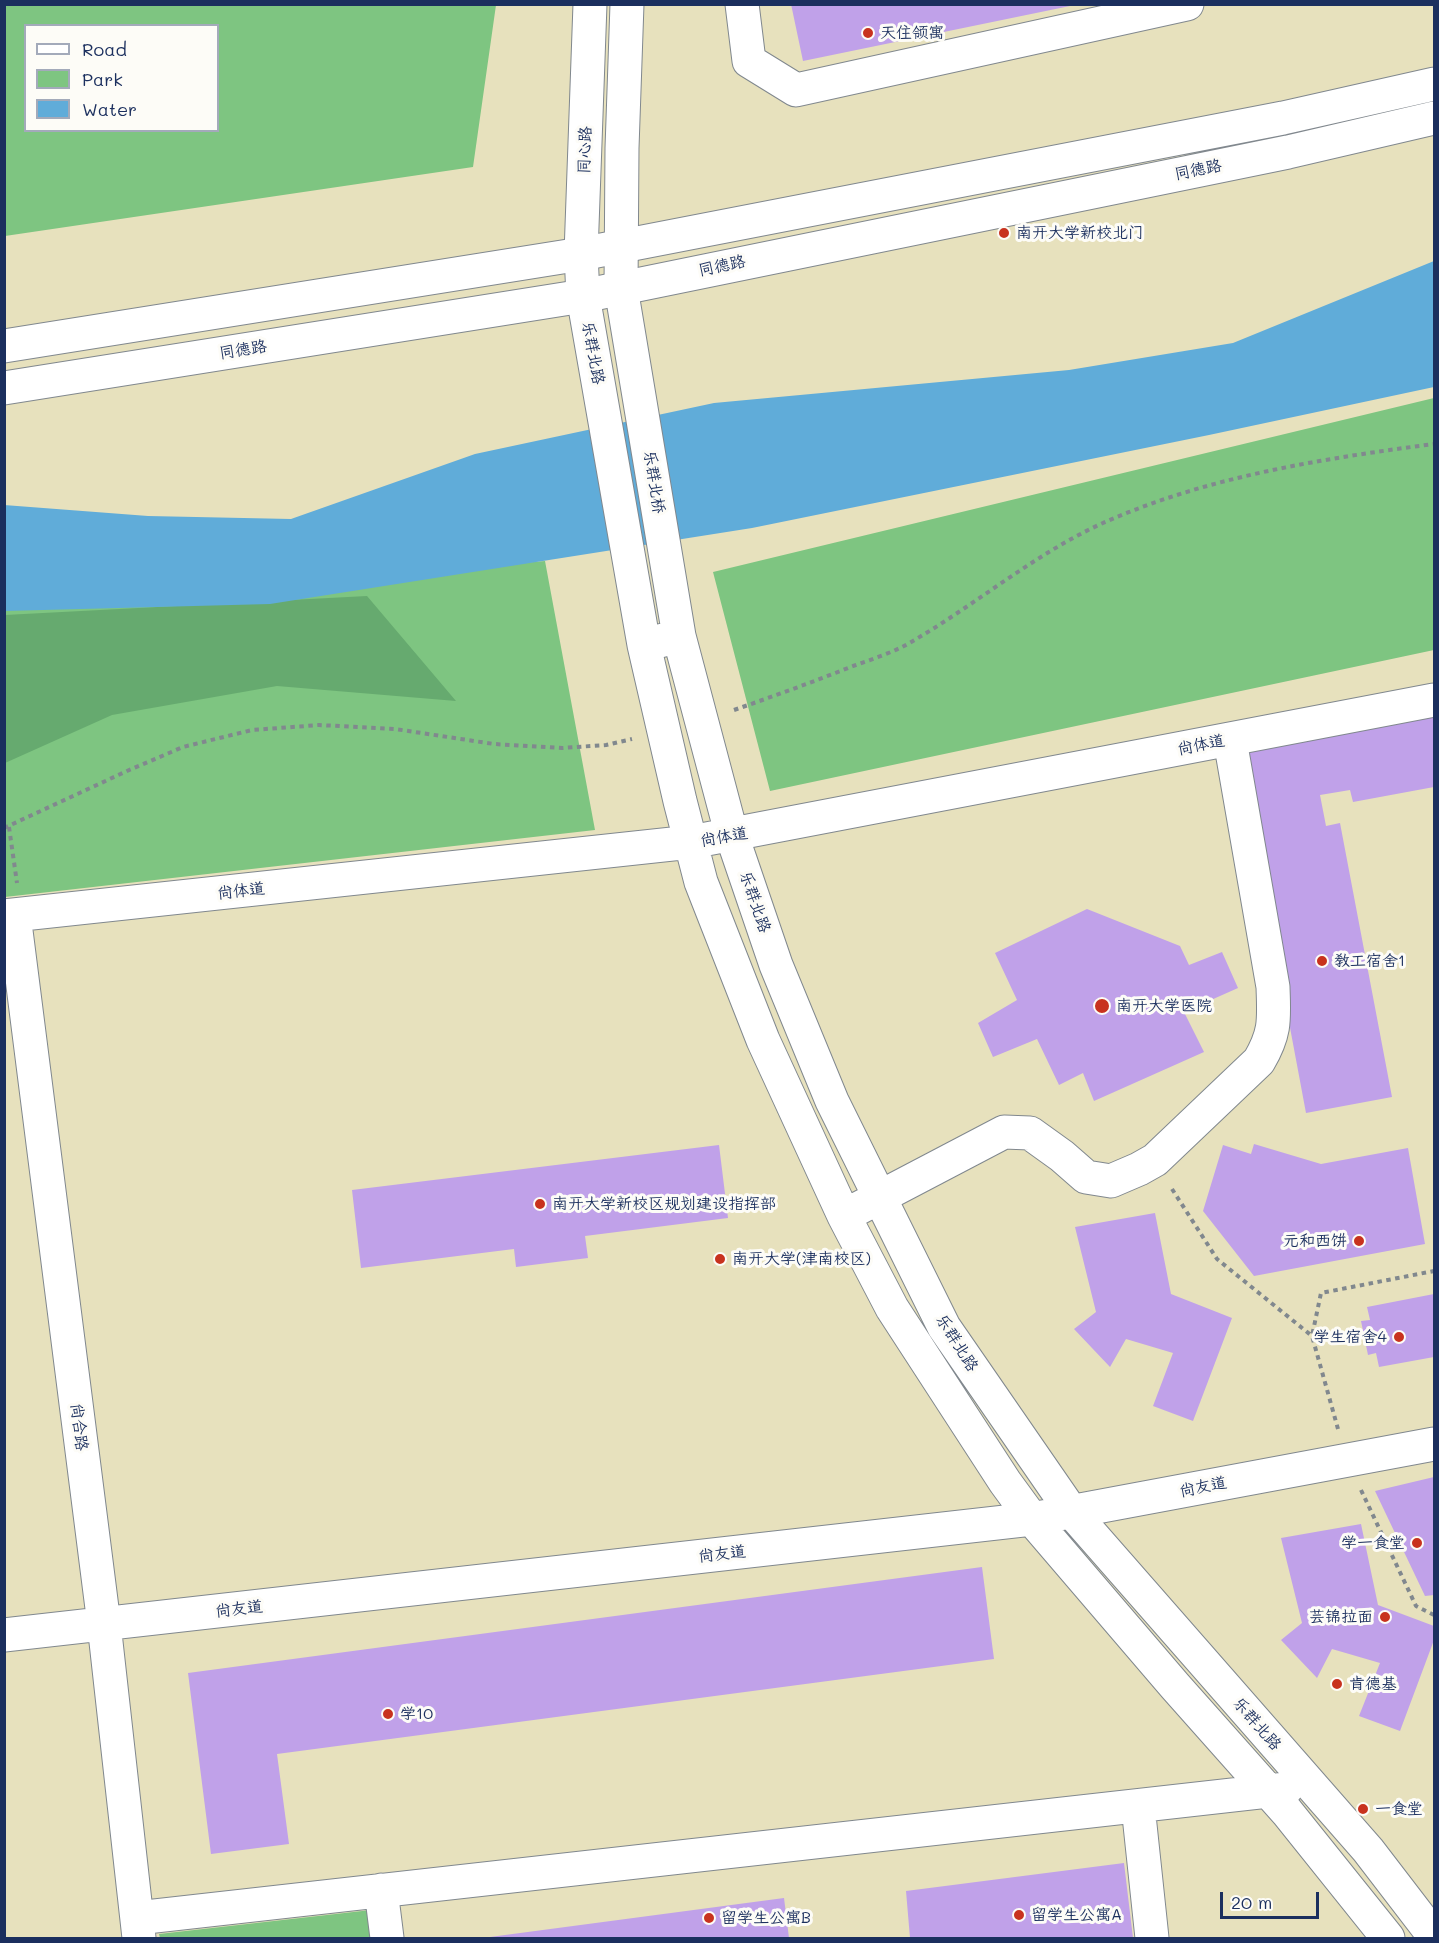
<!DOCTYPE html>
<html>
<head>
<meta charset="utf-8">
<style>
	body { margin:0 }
	#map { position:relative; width:1439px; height:1943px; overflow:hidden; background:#e7e1bd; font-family:Mali,sans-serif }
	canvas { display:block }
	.frame { position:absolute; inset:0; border:6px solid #1b2f5e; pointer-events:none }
	.legend { position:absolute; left:24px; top:24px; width:195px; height:108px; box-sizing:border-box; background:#fdfcf7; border:2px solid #a3aaba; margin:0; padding:8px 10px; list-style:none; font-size:18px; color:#1b2f5e }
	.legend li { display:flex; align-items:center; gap:12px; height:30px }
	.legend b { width:30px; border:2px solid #a3aaba }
	.scale { position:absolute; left:1220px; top:1892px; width:99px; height:27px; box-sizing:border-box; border:3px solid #1b2f5e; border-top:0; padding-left:8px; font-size:18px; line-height:21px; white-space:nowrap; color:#1b2f5e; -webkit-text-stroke:4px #fdfcf7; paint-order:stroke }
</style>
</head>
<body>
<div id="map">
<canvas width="1439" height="1943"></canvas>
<div class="frame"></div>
<ul class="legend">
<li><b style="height:8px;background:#fff"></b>Road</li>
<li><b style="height:16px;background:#7ec581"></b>Park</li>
<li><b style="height:16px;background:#60acd9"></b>Water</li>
</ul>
<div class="scale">20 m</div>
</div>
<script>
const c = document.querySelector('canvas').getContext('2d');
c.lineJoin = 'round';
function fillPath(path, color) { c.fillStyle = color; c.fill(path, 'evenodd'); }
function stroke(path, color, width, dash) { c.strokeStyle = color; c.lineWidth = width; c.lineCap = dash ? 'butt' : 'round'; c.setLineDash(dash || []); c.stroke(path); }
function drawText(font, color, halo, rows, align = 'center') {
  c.font = font + ' Mali,"LXGW WenKai TC",sans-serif'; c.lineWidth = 6; c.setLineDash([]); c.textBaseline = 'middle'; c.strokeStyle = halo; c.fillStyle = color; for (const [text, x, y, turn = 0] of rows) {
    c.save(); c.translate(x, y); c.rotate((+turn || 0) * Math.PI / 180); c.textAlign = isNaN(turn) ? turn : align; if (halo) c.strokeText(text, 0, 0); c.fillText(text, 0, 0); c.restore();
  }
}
const green = new Path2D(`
	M4,5H496L473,167L5,236ZM26,26H218V130H26Z
	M1434,398V650L770,791L713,572Z
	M545,561L595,830L5,897V606Z
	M371,1910L374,1938H160L159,1934Z`);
const forest = new Path2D(`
	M367,596L456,701L277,686L112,715L5,763V615Z`);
const water = new Path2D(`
	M1434,261V387L1209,435L752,528L270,604L5,611L4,505L148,516L291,519L475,454L714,403L1069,370L1233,343Z`);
const building = new Path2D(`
	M791,4H1070V6L803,61Z
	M1434,713V787L1353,802L1350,790L1320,795L1326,826L1340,823L1392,1097L1306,1113L1238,750Z
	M1087,909L1180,946L1189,965L1222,952L1238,988L1184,1012L1204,1052L1094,1101L1083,1073L1059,1085L1037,1039L993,1057L978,1023L1017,1000L995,953Z
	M1254,1144L1321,1164L1408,1148L1425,1244L1254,1276L1203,1211L1223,1145L1251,1154Z
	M719,1145L728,1218L585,1236L588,1258L516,1267L514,1249L361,1268L352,1190Z
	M1155,1213L1171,1294L1232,1318L1193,1421L1153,1406L1173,1353L1126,1339L1110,1367L1074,1329L1096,1312L1075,1227Z
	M1434,1294V1357L1379,1367L1376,1353L1368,1355L1361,1321L1370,1320L1367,1307Z
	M1434,1477V1595L1425,1596L1375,1491Z
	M1361,1524L1378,1605L1434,1626V1640L1400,1731L1359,1716L1380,1663L1332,1649L1317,1678L1281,1640L1302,1623L1281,1538Z
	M982,1567L994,1659L277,1754L289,1844L211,1854L188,1673Z
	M1124,1863L1133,1938H910L906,1891Z
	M784,1898L789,1938H491L490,1937Z`);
const path = new Path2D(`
	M734,710C774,696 813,682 853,666C870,660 888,654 904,646C976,606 1040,548 1117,517C1217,475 1327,458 1434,444
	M9,827L17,883
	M4,828L127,771L183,747L252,730L319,725L395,729L494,744L562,748L606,745L632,739
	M1172,1189L1217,1259L1312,1336
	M1338,1429L1312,1336L1321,1293L1434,1271
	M1361,1490L1416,1606L1434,1615`);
const minor = new Path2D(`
	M590,4L581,254L583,296L644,645L680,801L701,882L763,1040L844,1216L892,1308L1005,1482L1032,1519L1175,1686L1287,1812L1388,1938
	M627,4L622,148L621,288L679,636
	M742,4L749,61L796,90L1187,4
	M644,645L679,636L732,836L776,965L832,1101L944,1327L1071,1511L1368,1850L1434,1936
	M14,915L104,1624L139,1938
	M4,916L691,842L1434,700
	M859,1208L1004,1132L1030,1133L1062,1156L1086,1177L1111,1181L1139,1169L1155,1160L1259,1061C1276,1032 1274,1019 1273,987L1230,740
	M4,1635L1032,1519L1434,1444
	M1138,1806L1152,1938
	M381,1890L387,1938
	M137,1918L1286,1789`);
const major = new Path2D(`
	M4,346L581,254L1283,118L1434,84
	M4,388L583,296L1288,152L1434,118`);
const markers = [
	[868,33,6,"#c8321e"],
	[1004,233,6,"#c8321e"],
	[1322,961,6,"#c8321e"],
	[1102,1006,8,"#c8321e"],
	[540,1204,6,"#c8321e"],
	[1359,1241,6,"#c8321e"],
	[720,1259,6,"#c8321e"],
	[1399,1337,6,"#c8321e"],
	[1417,1543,6,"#c8321e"],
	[1385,1617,6,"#c8321e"],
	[1337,1684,6,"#c8321e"],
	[388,1714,6,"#c8321e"],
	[1363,1809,6,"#c8321e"],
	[1019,1915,6,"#c8321e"],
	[709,1918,6,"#c8321e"]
];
const poiNames = [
	["天住领寓",880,33],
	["南开大学新校北门",1016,233],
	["教工宿舍1",1334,961],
	["南开大学医院",1116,1006],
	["南开大学新校区规划建设指挥部",552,1204],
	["元和西饼",1347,1241,"right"],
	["南开大学(津南校区)",732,1259],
	["学生宿舍4",1387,1337,"right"],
	["学一食堂",1405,1543,"right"],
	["芸锦拉面",1373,1617,"right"],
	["肯德基",1349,1684],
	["学10",400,1714],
	["一食堂",1375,1809],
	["留学生公寓A",1031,1915],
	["留学生公寓B",721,1918]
];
const streetNames = [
	["同心路",585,150,-88],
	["同德路",1198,170,-11],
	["同德路",722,266,-12],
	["同德路",243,350,-9],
	["乐群北路",593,353,80],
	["乐群北桥",654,482,81],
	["尚体道",1201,745,-11],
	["尚体道",724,837,-10],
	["尚体道",241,891,-6],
	["乐群北路",755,902,71],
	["乐群北路",957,1343,58],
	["尚合路",79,1427,83],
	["尚友道",1203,1487,-11],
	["尚友道",722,1554,-6],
	["尚友道",239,1609,-6],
	["乐群北路",1257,1724,49]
];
fillPath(green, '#7ec581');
fillPath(forest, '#66aa6f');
fillPath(water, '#60acd9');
fillPath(building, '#c0a1e9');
stroke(minor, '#81888e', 35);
stroke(major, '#81888e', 35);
stroke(path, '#81888e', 4, [4.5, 4.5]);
stroke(minor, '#fff', 33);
stroke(major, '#fff', 33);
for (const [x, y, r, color] of markers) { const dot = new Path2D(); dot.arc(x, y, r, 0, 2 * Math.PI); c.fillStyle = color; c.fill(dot); stroke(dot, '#fdfcf7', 2); }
drawText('16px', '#1b2f5e', '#fdfcf7', poiNames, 'left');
drawText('16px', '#1b2f5e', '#fdfcf7', streetNames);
</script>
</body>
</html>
